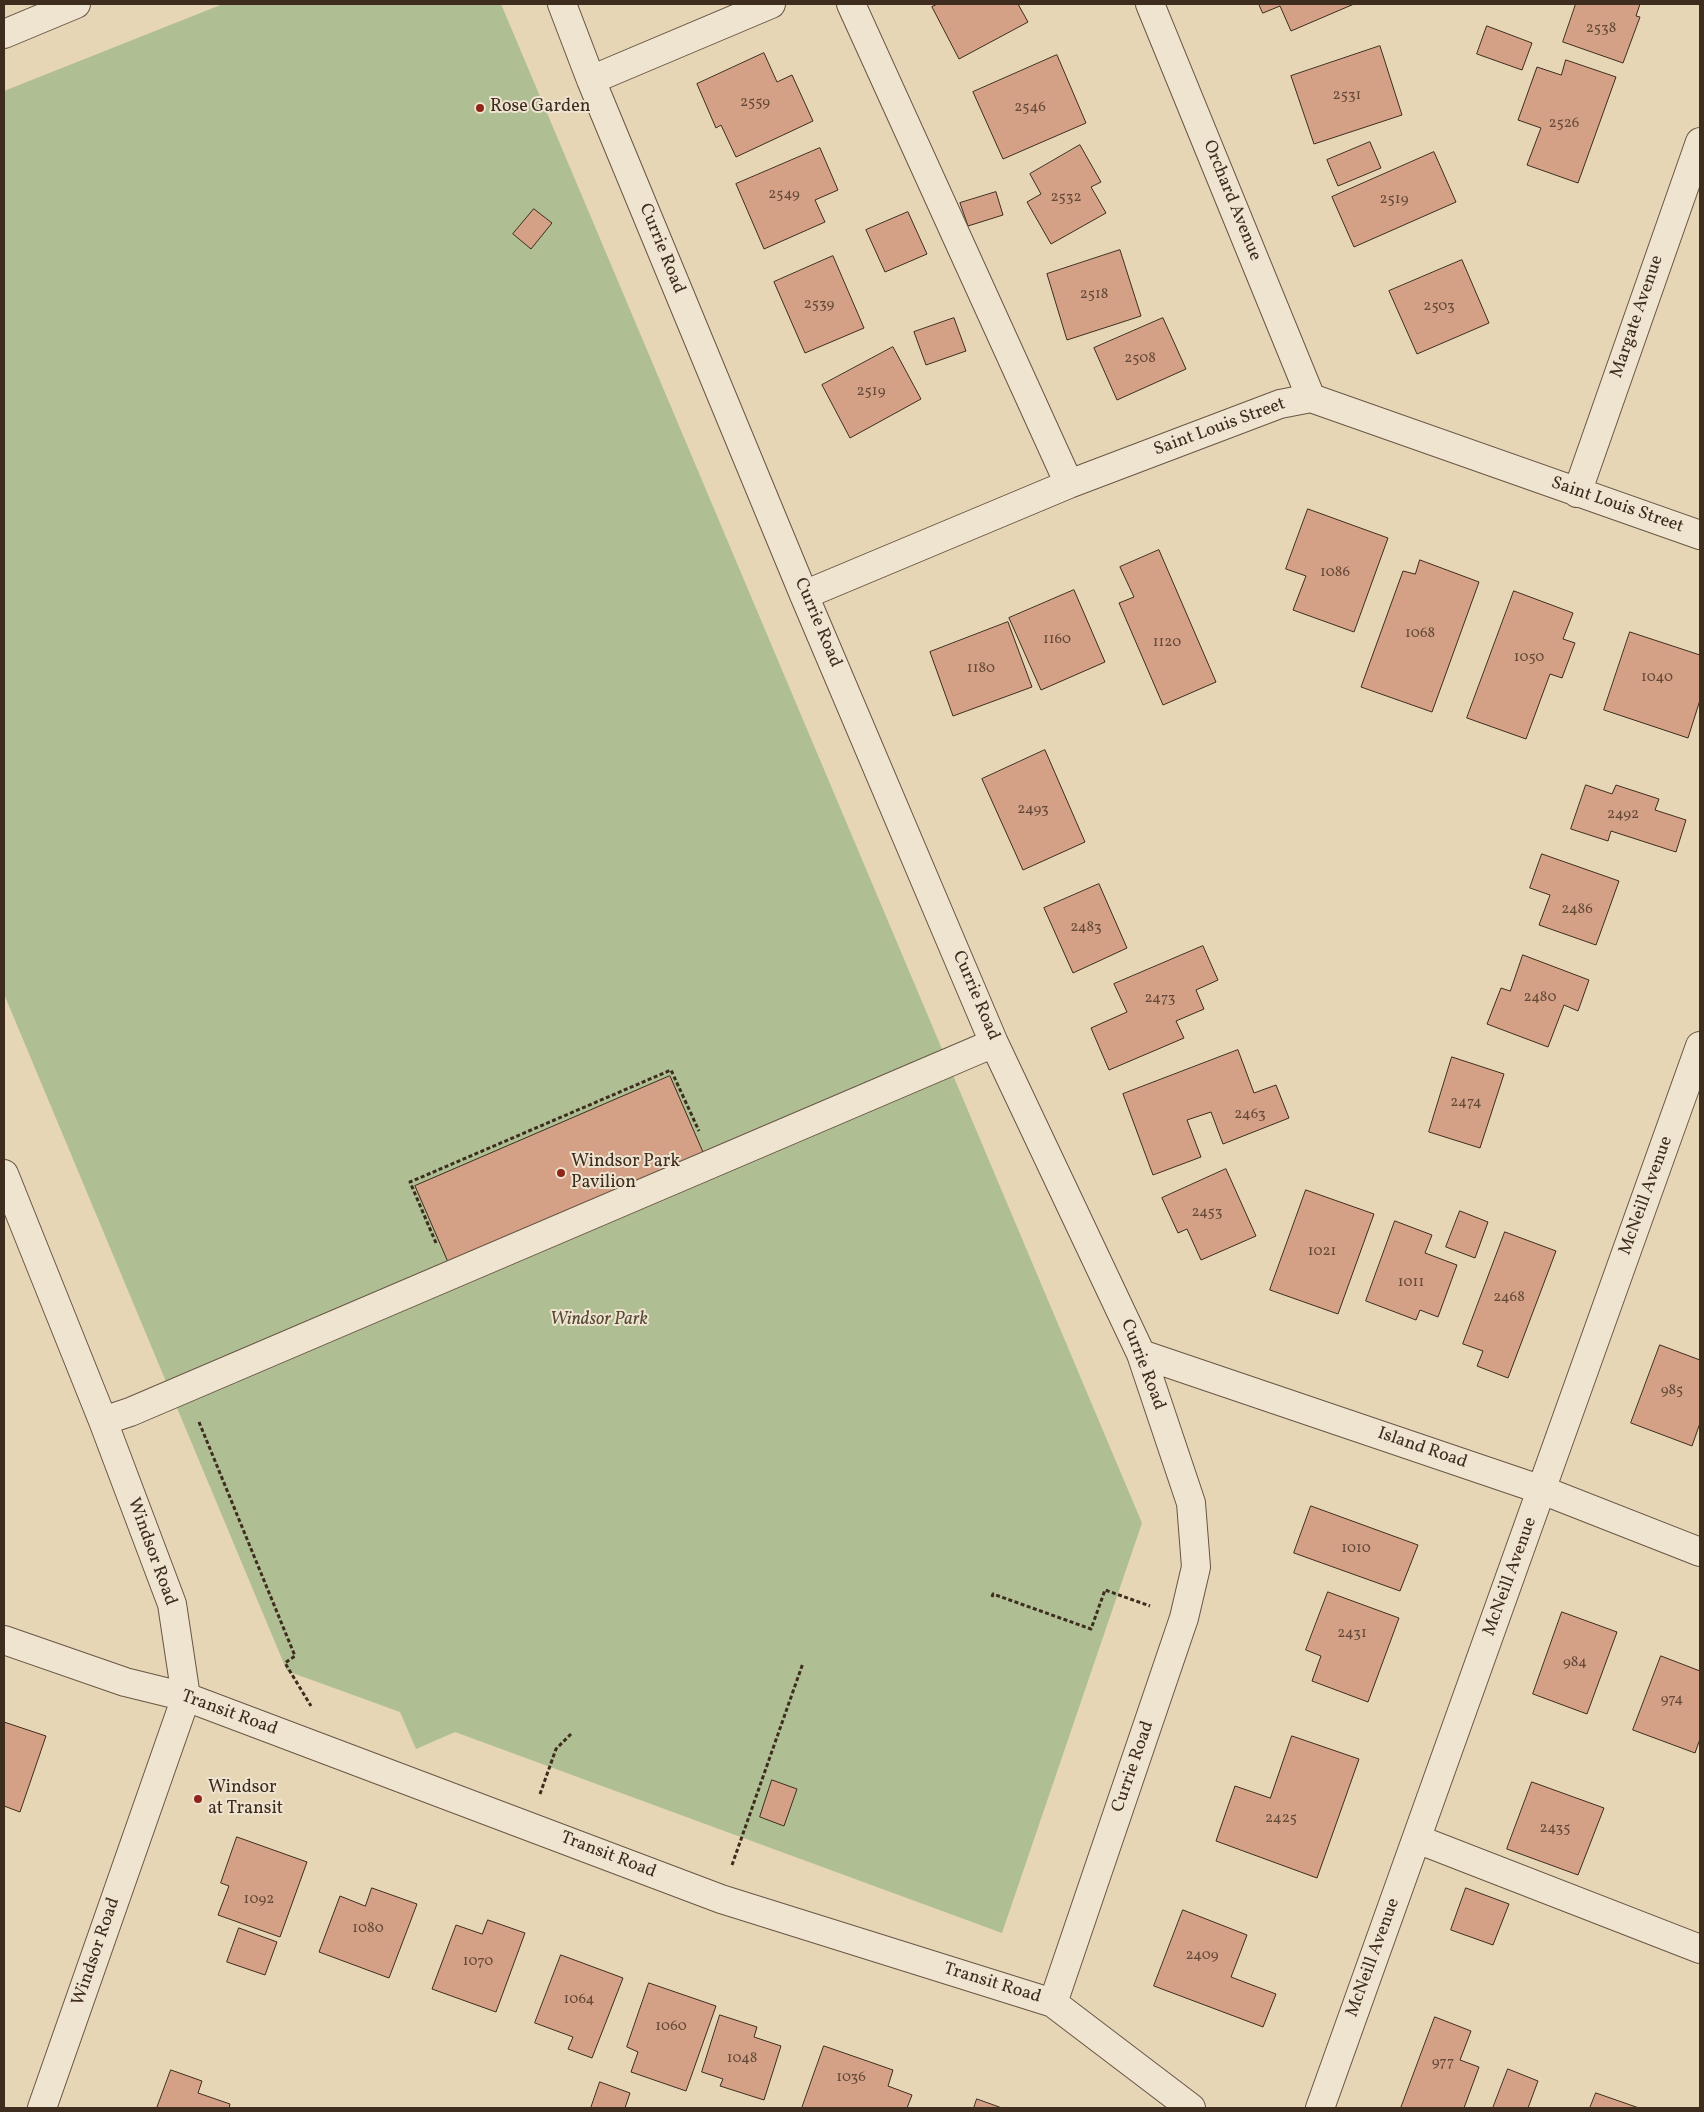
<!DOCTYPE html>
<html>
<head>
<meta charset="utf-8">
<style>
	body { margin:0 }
	#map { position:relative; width:1704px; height:2112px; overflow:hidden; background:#e6d6b6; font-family:Vollkorn,serif }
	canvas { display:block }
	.frame { position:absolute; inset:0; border:5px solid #3e2c1e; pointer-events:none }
</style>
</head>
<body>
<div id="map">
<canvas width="1704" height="2112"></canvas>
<div class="frame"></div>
</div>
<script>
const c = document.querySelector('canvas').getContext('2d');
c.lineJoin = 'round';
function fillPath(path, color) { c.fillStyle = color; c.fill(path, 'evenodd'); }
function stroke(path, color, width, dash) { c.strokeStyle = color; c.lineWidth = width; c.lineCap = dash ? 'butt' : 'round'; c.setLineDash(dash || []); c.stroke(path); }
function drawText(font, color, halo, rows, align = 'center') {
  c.font = font + ' Vollkorn,serif'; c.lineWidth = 4; c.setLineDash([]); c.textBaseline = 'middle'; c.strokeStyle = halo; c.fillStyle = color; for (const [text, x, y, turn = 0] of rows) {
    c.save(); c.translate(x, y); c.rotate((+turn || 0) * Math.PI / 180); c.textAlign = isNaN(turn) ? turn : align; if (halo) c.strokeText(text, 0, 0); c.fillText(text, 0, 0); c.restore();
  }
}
const green = new Path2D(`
	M223,4H501L1142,1523L1002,1933L455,1732L416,1749L400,1712L287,1671L4,994V91Z`);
const building = new Path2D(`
	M938,4H1018L1028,22L959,59L932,7Z
	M1259,4H1354L1291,31L1280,6L1263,13Z
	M1576,4H1640L1636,16L1640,17L1623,63L1563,42Z
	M1487,26L1532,43L1522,70L1477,54Z
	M1380,46L1402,115L1314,144L1291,76Z
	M764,53L777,82L792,75L813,121L736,157L721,125L716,128L697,84Z
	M1057,55L1086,123L1003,159L973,92Z
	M1566,60L1616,77L1578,183L1527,165L1541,128L1518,120L1537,67L1561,75Z
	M1370,142L1381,168L1338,186L1327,160Z
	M1080,145L1101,182L1091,187L1106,213L1051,244L1027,202L1041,194L1030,174Z
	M820,148L838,190L815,200L825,222L764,249L736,184Z
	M1434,152L1456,202L1354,247L1332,197Z
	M996,192L1003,215L968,226L960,203Z
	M534,209L552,223L531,249L513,234Z
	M908,212L927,254L885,272L866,230Z
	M1120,250L1141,316L1067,340L1047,274Z
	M833,256L864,328L805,353L774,282Z
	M1462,260L1489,323L1417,354L1389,291Z
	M954,318L966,351L926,365L914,332Z
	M1163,318L1186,369L1117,400L1094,348Z
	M893,347L921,399L850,438L822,385Z
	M1308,509L1388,538L1354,632L1293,610L1306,576L1286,569Z
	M1159,550L1216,682L1163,705L1119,603L1134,597L1120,567Z
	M1420,560L1479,582L1432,712L1361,687L1403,571L1415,574Z
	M1074,590L1105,662L1041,690L1009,618Z
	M1514,591L1573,613L1563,639L1575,643L1562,678L1550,674L1526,739L1467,718Z
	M1008,622L1032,687L953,716L930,652Z
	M1630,632L1700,655V700L1688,738L1604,710Z
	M1045,750L1085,842L1023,870L982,779Z
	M1586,785L1612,794L1616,785L1659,799L1655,810L1686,820L1676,852L1611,831L1608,841L1571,829Z
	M1542,854L1619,881L1596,945L1539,925L1550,895L1530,888Z
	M1099,884L1127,948L1073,973L1044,908Z
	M1203,946L1218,980L1196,990L1204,1009L1176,1021L1184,1038L1109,1070L1091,1028L1127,1012L1114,984Z
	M1523,955L1589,980L1578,1011L1564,1005L1548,1047L1487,1024L1501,988L1510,991Z
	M1238,1050L1254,1093L1276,1085L1289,1118L1223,1144L1211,1112L1187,1120L1201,1157L1153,1175L1123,1094Z
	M1452,1057L1504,1074L1480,1148L1429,1132Z
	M670,1076L706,1159L451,1269L415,1186Z
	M1226,1169L1256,1236L1201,1260L1187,1229L1178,1233L1162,1198Z
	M1306,1190L1374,1214L1338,1314L1270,1290Z
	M1460,1211L1488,1222L1475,1258L1446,1247Z
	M1395,1221L1432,1235L1425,1253L1457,1265L1438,1317L1420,1310L1416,1320L1366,1301Z
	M1505,1232L1556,1251L1508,1378L1477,1366L1483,1351L1463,1344Z
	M1660,1345L1700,1360V1423L1692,1446L1631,1423Z
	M1311,1506L1418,1545L1400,1591L1294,1553Z
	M1328,1592L1399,1618L1368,1702L1312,1681L1321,1656L1306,1650Z
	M1562,1612L1617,1632L1587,1714L1533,1694Z
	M1661,1656L1700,1671V1739L1695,1753L1633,1730Z
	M4,1722L46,1736L20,1812L4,1806Z
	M1292,1736L1359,1759L1317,1878L1216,1841L1235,1786L1270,1798Z
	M772,1780L797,1789L784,1826L760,1817Z
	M1532,1782L1604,1808L1578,1875L1507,1849Z
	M237,1837L307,1862L280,1937L218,1915L229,1886L221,1883Z
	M372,1888L417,1904L389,1978L319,1952L340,1896L365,1906Z
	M1466,1888L1509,1904L1493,1945L1451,1930Z
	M1183,1910L1247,1935L1231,1977L1276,1994L1263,2027L1154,1986Z
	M488,1920L525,1933L496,2012L432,1989L456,1925L482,1934Z
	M239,1928L277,1942L265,1975L227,1962Z
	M561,1955L623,1978L592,2058L568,2049L573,2037L535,2023Z
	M649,1983L716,2006L686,2091L631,2072L638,2052L627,2047Z
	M720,2015L757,2027L754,2037L781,2046L764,2100L720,2086L723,2079L702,2072Z
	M1435,2017L1471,2031L1460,2060L1479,2067L1464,2108H1401Z
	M824,2046L893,2070L888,2086L912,2095L907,2108H802Z
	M1508,2069L1538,2081L1528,2108H1493Z
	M171,2070L202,2081L198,2093L230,2104L229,2108H157Z
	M600,2082L630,2093L625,2108H591Z
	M1596,2093L1639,2108H1590Z
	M977,2099L1002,2108H974Z`);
const path = new Path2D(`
	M436,1243L410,1182L671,1070L699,1131
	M199,1422L295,1656L285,1663L311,1706
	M992,1597L993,1594L1091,1629L1105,1590L1150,1606
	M540,1794L556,1749L571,1734
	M732,1865L803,1663`);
const minor = new Path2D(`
	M562,4L591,80L804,595L994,1043L1141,1354L1191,1503L1196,1567L1184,1618L1053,2003
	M851,4L1069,484
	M1150,4L1311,398
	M4,34L76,4
	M591,80L771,4
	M1577,493L1700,142
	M804,595L1069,484L1280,404L1311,398L1700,535
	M4,1174L103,1421L172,1604L186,1697L42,2108
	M1141,1354L1542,1490L1700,1552
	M103,1421L130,1412L994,1043
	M4,1640L125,1682L186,1697L721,1899L1053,2003L1191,2108
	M1417,1839L1700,1949
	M1320,2108L1700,1046`);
const markers = [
	[480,108,5,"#8f2418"],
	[561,1173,5,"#8f2418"],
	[198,1799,5,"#8f2418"]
];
const numberNames = [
	["2538",1601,29],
	["2531",1347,96],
	["2559",755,103],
	["2546",1030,108],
	["2526",1564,124],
	["2549",784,195],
	["2532",1066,198],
	["2519",1394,200],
	["2518",1094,295],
	["2539",819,305],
	["2503",1439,307],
	["2508",1140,359],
	["2519",871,392],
	["1086",1335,573],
	["1068",1420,634],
	["1160",1057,640],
	["1120",1167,643],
	["1050",1529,658],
	["1180",981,669],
	["1040",1657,678],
	["2493",1033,810],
	["2492",1623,815],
	["2486",1577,910],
	["2483",1086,928],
	["2480",1540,998],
	["2473",1160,999],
	["2474",1466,1103],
	["2463",1250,1115],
	["2453",1207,1213],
	["1021",1322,1252],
	["1011",1411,1283],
	["2468",1509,1298],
	["985",1672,1391],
	["1010",1356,1549],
	["2431",1352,1634],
	["984",1575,1663],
	["974",1672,1700],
	["2425",1281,1819],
	["2435",1555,1829],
	["1092",259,1900],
	["1080",368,1929],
	["2409",1202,1956],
	["1070",478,1962],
	["1064",579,2000],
	["1060",671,2027],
	["1048",742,2059],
	["977",1443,2063],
	["1036",851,2078]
];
const poiNames = [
	["Rose Garden",490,108],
	["Windsor Park",571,1163],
	["Pavilion",571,1184],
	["Windsor",208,1789],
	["at Transit",208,1810]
];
const streetNames = [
	["Orchard Avenue",1231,201,68],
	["Currie Road",661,249,68],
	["Margate Avenue",1638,317,-71],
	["Saint Louis Street",1220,428,-20],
	["Saint Louis Street",1617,506,19],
	["Currie Road",817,623,67],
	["Currie Road",975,996,67],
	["McNeill Avenue",1647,1196,-70],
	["Currie Road",1142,1365,69],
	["Island Road",1422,1449,19],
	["Windsor Road",151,1552,70],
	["McNeill Avenue",1511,1577,-70],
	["Transit Road",229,1714,20],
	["Currie Road",1134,1767,-71],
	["Transit Road",608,1856,21],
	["Windsor Road",97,1952,-71],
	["McNeill Avenue",1374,1958,-70],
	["Transit Road",992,1984,17]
];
const parkNames = [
	["Windsor Park",599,1321]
];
fillPath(green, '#afbf93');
fillPath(building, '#d4a186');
stroke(building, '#3e2c1e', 1);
stroke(minor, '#685644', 30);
stroke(path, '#3e2c1e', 3, [4, 2.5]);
stroke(minor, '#efe4d0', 28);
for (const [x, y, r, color] of markers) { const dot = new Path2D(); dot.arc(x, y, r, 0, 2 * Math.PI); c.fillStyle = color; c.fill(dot); stroke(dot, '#efe4d0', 2); }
drawText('15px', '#644938', null, numberNames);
drawText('18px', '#3e2c1e', '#efe4d0', poiNames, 'left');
drawText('18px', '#3e2c1e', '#efe4d0', streetNames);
drawText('italic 18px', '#554935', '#efe4d0', parkNames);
</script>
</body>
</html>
